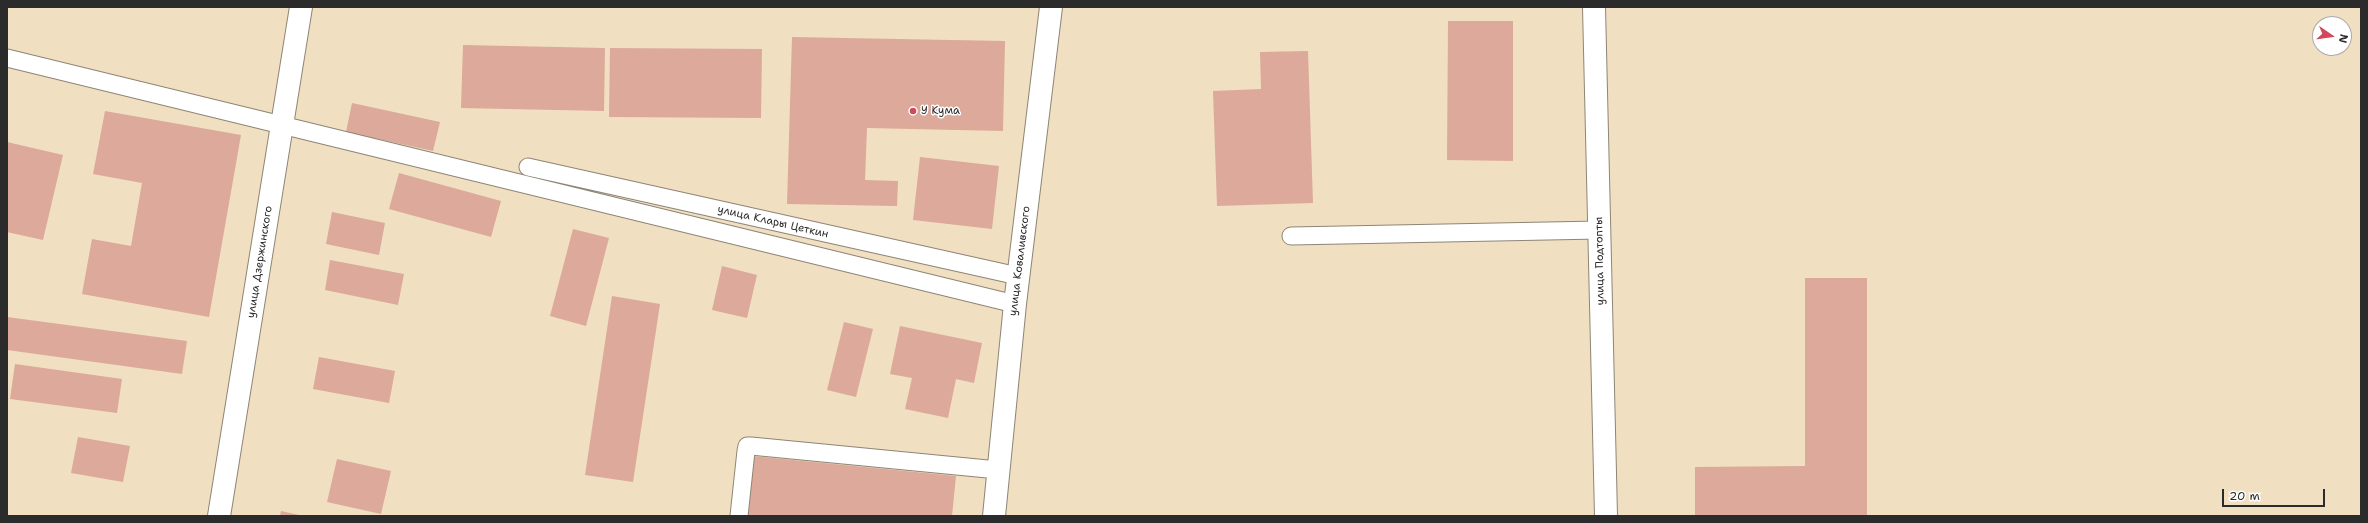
<!DOCTYPE html>
<html>
<head>
<meta charset="utf-8">
<style>
	body { margin:0 }
	#map { position:relative; width:2368px; height:523px; overflow:hidden; background:#f1dfc1; font-family:"Shantell Sans",sans-serif }
	canvas { display:block }
	.frame { position:absolute; inset:0; border:8px solid #2b2b2b; pointer-events:none }
	.north { position:absolute; left:2312px; top:16px; width:40px; height:40px; box-sizing:border-box; background:#fff; border:1px solid #aaa; border-radius:50%; rotate:103deg; font-size:11px; font-weight:700; line-height:16px; text-align:center; color:#2b2b2b }
	.north::after { content:''; display:block; margin:auto; width:14px; height:18px; background:#d1495b; clip-path:polygon(50% 0,100% 100%,50% 72%,0 100%) }
	.scale { position:absolute; left:2222px; top:489px; width:103px; height:18px; box-sizing:border-box; border:2px solid #2b2b2b; border-top:0; padding-left:5px; font-size:12px; line-height:14px; white-space:nowrap; color:#2b2b2b; -webkit-text-stroke:3px #fff; paint-order:stroke }
</style>
</head>
<body>
<div id="map">
<canvas width="2368" height="523"></canvas>
<div class="frame"></div>
<div class="north">N</div>
<div class="scale">20 m</div>
</div>
<script>
const c = document.querySelector('canvas').getContext('2d');
c.lineJoin = 'round';
function fillPath(path, color) { c.fillStyle = color; c.fill(path, 'evenodd'); }
function stroke(path, color, width, dash) { c.strokeStyle = color; c.lineWidth = width; c.lineCap = dash ? 'butt' : 'round'; c.setLineDash(dash || []); c.stroke(path); }
function drawText(font, color, halo, rows, align = 'center') {
  c.font = font + ' "Shantell Sans",sans-serif'; c.lineWidth = 3; c.setLineDash([]); c.textBaseline = 'middle'; c.strokeStyle = halo; c.fillStyle = color; for (const [text, x, y, turn = 0] of rows) {
    c.save(); c.translate(x, y); c.rotate((+turn || 0) * Math.PI / 180); c.textAlign = isNaN(turn) ? turn : align; if (halo) c.strokeText(text, 0, 0); c.fillText(text, 0, 0); c.restore();
  }
}
const building = new Path2D(`
	M1448,21H1513V161L1447,160Z
	M792,37L1005,41L1003,131L867,128L865,180L898,181L897,206L787,204Z
	M463,45L605,48L604,111L461,108Z
	M610,48L762,49L761,118L609,117Z
	M1308,51L1313,203L1217,206L1213,91L1261,89L1260,52Z
	M352,103L440,122L433,151L346,132Z
	M105,111L241,135L209,317L82,294L92,239L131,246L142,183L93,174Z
	M7,142L63,155L43,240L7,232Z
	M920,157L999,166L992,229L913,220Z
	M399,173L501,201L491,237L389,209Z
	M332,212L385,223L379,255L326,244Z
	M573,229L609,238L586,326L550,316Z
	M330,260L404,274L398,305L325,290Z
	M722,266L757,275L747,318L712,310Z
	M1805,278H1867V516H1695V467L1805,466Z
	M612,296L660,304L633,482L585,475Z
	M7,317L187,341L182,374L7,350Z
	M844,322L873,329L856,397L827,390Z
	M900,326L982,343L974,383L956,379L948,418L905,409L912,378L890,374Z
	M319,357L395,371L389,403L313,389Z
	M15,364L122,379L117,413L10,399Z
	M78,437L130,446L123,482L71,473Z
	M752,456L956,476L952,516H746Z
	M337,459L391,471L381,514L327,502Z
	M281,511L299,515V516H280Z`);
const lane = new Path2D(`
	M7,58L1015,304
	M528,167L1018,276
	M1291,236L1599,230
	M739,516L746,451L747,446H751L998,470`);
const street = new Path2D(`
	M1594,7L1606,516
	M219,516L301,7
	M994,516L1015,304L1051,7`);
const markers = [
	[913,111,4,"#d1495b"]
];
const poiNames = [
	["У Кума",921,111]
];
const streetNames = [
	["улица Клары Цеткин",773,222,13],
	["улица Коваливского",1020,261,-83],
	["улица Подтопты",1600,261,-91],
	["улица Дзержинского",260,262,-81]
];
fillPath(building, '#dca99a');
stroke(lane, '#8e8576', 19);
stroke(street, '#8e8576', 24);
stroke(lane, '#fff', 17);
stroke(street, '#fff', 22);
for (const [x, y, r, color] of markers) { const dot = new Path2D(); dot.arc(x, y, r, 0, 2 * Math.PI); c.fillStyle = color; c.fill(dot); stroke(dot, '#fff', 1.5); }
drawText('11px', '#2b2b2b', '#fff', poiNames, 'left');
drawText('11px', '#2b2b2b', '#fff', streetNames);
</script>
</body>
</html>
